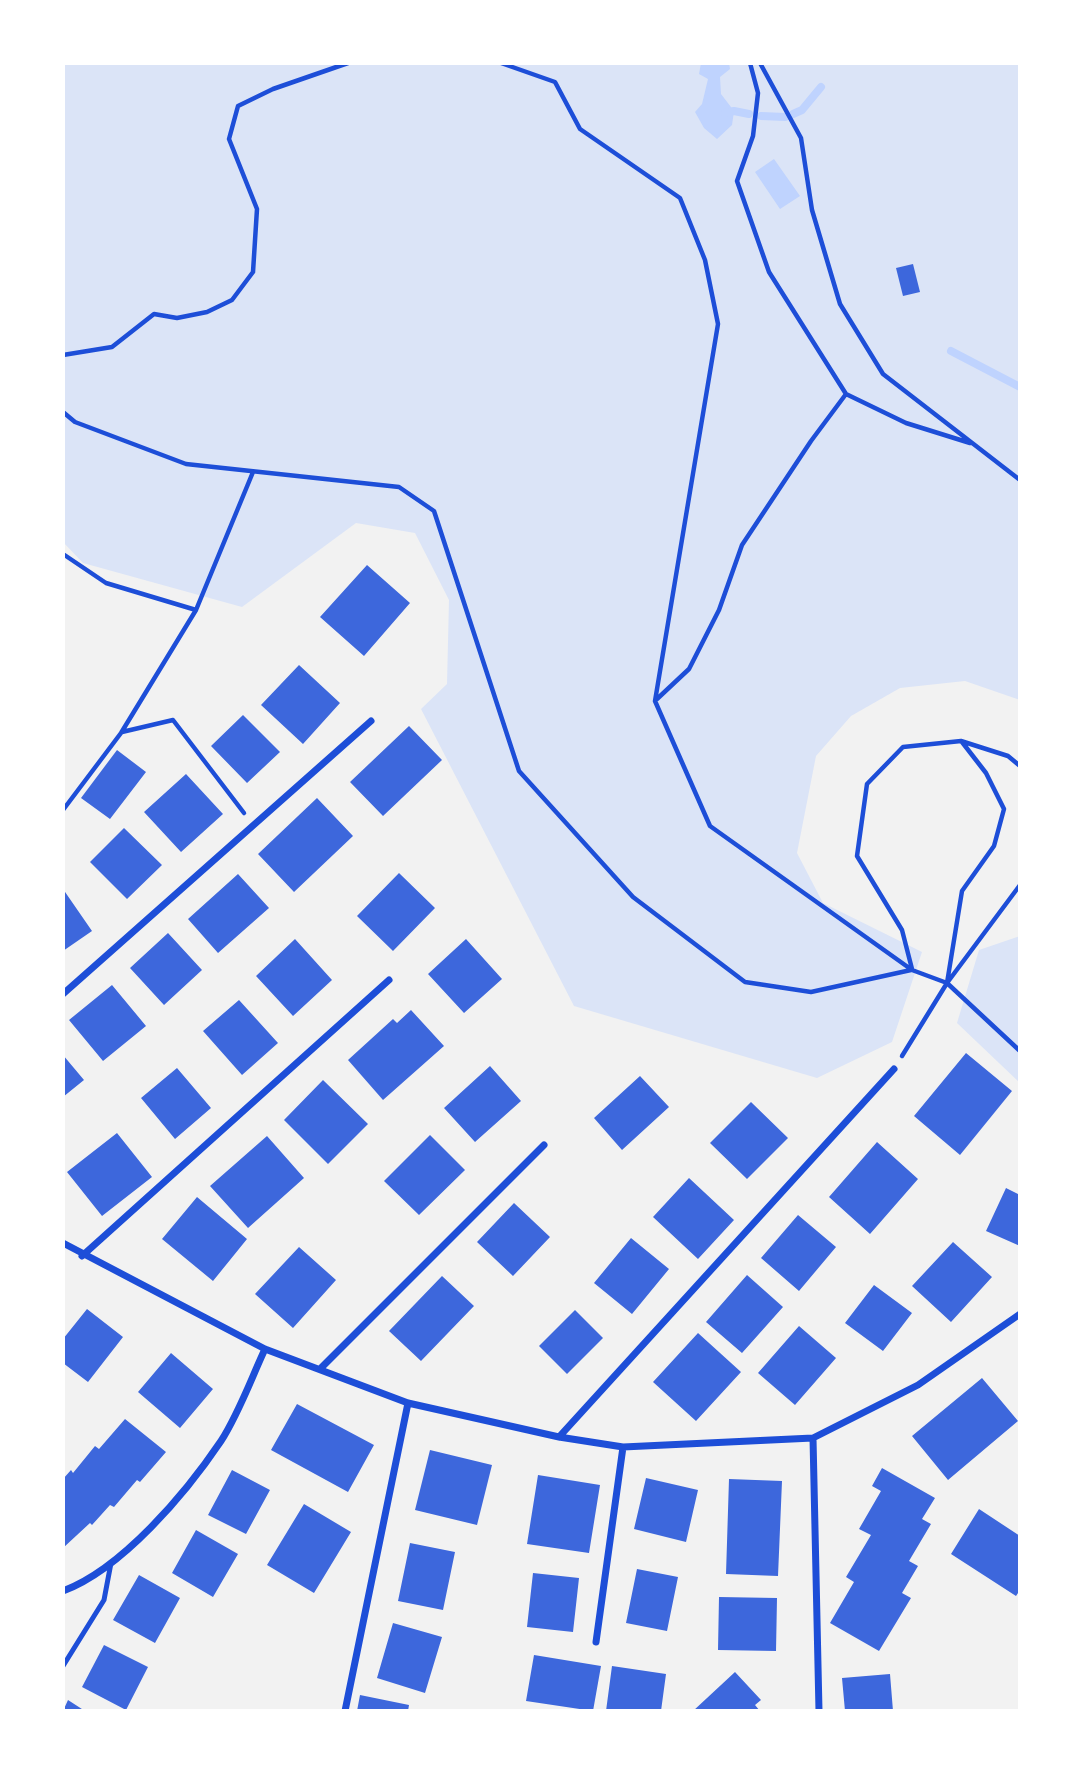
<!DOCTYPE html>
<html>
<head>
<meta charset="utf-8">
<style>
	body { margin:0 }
	#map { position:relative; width:1083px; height:1774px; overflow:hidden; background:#f2f2f2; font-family:Roboto,sans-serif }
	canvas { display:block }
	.frame { position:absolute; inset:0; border:65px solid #fff; pointer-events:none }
</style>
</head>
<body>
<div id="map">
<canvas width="1083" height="1774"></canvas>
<div class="frame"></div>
</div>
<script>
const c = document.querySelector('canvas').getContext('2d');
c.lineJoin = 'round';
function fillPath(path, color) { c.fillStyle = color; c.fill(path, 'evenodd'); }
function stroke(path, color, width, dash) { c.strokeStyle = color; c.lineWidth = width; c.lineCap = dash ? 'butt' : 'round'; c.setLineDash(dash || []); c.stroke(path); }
const green = new Path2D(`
	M63,63H1020V700L965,681L900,688L851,716L816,756L797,853L823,903L922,952L892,1042L817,1078L574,1006L421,709L447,684L449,600L415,533L356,523L242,607L83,563L63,542Z
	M1020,936V1083L957,1023L979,950Z`);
const water = new Path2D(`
	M701,63H729L730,69L720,77L721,94L734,111L732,125L717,139L704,128L695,112L702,104L708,79L699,74Z
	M774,159L800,196L780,209L755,172Z`);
const stream = new Path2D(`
	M725,113L734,111L749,114
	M793,114L802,110L821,87
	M761,116L785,117
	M951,351L1020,387`);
const building = new Path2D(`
	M913,264L920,292L903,296L896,268Z
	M367,565L410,603L364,656L320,617Z
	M299,665L340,703L303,744L261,705Z
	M243,715L280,752L247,783L211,746Z
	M409,726L442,760L383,816L350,782Z
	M117,750L146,772L110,819L81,798Z
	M186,774L223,814L181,852L144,812Z
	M317,798L353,836L294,892L258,854Z
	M124,828L162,865L127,899L90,862Z
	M399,873L435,908L393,951L357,916Z
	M238,874L269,908L218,953L188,919Z
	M63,889L92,931L63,951Z
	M168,933L202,970L164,1005L130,968Z
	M295,939L332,980L293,1016L256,976Z
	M466,939L502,979L464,1013L428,974Z
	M112,985L146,1026L103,1061L69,1020Z
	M239,1000L278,1043L242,1075L203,1031Z
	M411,1010L444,1046L383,1100L348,1060L393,1019L397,1023Z
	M966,1053L1012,1091L960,1155L914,1116Z
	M63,1055L84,1080L63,1097Z
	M490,1066L521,1101L475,1142L444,1108Z
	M177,1068L211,1108L175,1139L141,1098Z
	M640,1076L669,1107L622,1150L594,1118Z
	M323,1080L368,1124L328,1164L284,1120Z
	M751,1102L788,1138L747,1179L710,1143Z
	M117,1133L152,1177L102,1216L67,1172Z
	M430,1135L465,1170L419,1215L384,1181Z
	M267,1136L304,1178L248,1228L210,1186Z
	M877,1142L918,1179L870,1234L829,1197Z
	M689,1178L734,1220L698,1259L653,1217Z
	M1006,1188L1020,1195V1246L986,1231Z
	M197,1197L247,1239L213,1281L162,1239Z
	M514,1203L550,1237L513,1276L477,1242Z
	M798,1215L836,1247L799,1291L761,1258Z
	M631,1238L669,1269L632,1314L594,1283Z
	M953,1242L992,1277L951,1322L912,1286Z
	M299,1247L336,1280L293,1328L255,1294Z
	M747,1275L783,1307L742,1353L706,1322Z
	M442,1276L474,1306L421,1361L389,1331Z
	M874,1285L912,1313L883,1351L845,1323Z
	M87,1309L123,1337L88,1382L63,1363V1339Z
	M575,1310L603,1338L567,1374L539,1346Z
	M799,1326L836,1358L795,1405L758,1373Z
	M698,1333L741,1372L696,1421L653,1382Z
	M171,1353L213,1389L180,1428L138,1392Z
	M982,1378L1018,1421L948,1480L912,1436Z
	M297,1404L374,1445L348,1492L271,1450Z
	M125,1419L166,1452L140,1482L137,1480L114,1507L110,1505L92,1525L90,1523L63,1548V1479L71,1470L73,1473L95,1446L99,1449Z
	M430,1450L492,1465L477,1525L415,1510Z
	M882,1468L935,1498L922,1519L931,1524L909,1561L918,1566L902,1593L911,1598L879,1651L830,1623L854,1582L846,1577L871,1535L859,1529L881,1491L872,1486Z
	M232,1470L270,1490L246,1534L208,1515Z
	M538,1475L600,1485L589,1553L527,1544Z
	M646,1478L698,1490L686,1542L634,1529Z
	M729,1479L782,1481L778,1576L726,1574Z
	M304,1504L351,1532L314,1593L267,1565Z
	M979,1509L1020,1536V1590L1016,1596L951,1554Z
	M196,1530L238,1554L213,1597L172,1573Z
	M410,1543L455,1552L443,1610L398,1601Z
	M637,1569L678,1577L667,1631L626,1623Z
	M533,1573L579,1578L573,1632L527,1627Z
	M139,1575L180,1598L155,1643L113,1620Z
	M719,1597L777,1598L776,1651L718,1650Z
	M393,1623L442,1637L425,1693L377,1678Z
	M104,1645L148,1667L126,1710L82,1687Z
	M534,1655L601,1666L593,1711L526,1701Z
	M612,1666L666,1674L661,1711H606Z
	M735,1672L761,1700L755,1705L760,1711H693Z
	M890,1674L893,1711H845L842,1678Z
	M360,1695L409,1705L408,1711H357Z
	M68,1700L85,1711H63Z`);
const path = new Path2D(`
	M501,63L555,82L580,129L680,198L705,260L718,324L655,701L710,826L912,970L947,983L1020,1051
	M750,63L758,93L753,136L737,181L769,272L846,394L906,423L970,443
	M760,63L801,138L812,210L840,304L883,374L1020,480
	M63,355L112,347L154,314L177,318L207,312L232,300L253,272L257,209L229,139L238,106L273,89L348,63
	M63,412L75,422L186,464L399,487L434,511L519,771L633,897L745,982L811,992L911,970
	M63,554L106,583L196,610
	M657,699L689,669L719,610L742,545L811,441L846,394
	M122,732L173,720L244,813
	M63,810L121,733L196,610L253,472
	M912,969L902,930L857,856L867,784L903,747L961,741L1008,756L1020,766
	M947,983L962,891L994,846L1004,809L986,773L962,742
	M902,1056L947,983L1020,885`);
const service = new Path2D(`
	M63,1666L104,1600L111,1563`);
const minor = new Path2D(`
	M63,994L371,721
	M63,1243L265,1349L408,1403L559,1437L623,1447L813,1438L918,1385L1020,1314
	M82,1256L389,980
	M320,1369L544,1145
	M559,1437L894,1069
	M813,1438L819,1711
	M63,1591C122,1569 186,1493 221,1441C239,1413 251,1379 265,1349
	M596,1642L623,1447
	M345,1711L408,1403`);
fillPath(green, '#dbe4f7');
fillPath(water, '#bfd3fe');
stroke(stream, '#bfd3fe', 8);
fillPath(building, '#3d67dc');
stroke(path, '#1d4ed8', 4.5);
stroke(service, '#1d4ed8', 5);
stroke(minor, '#1d4ed8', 7);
</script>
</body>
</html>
